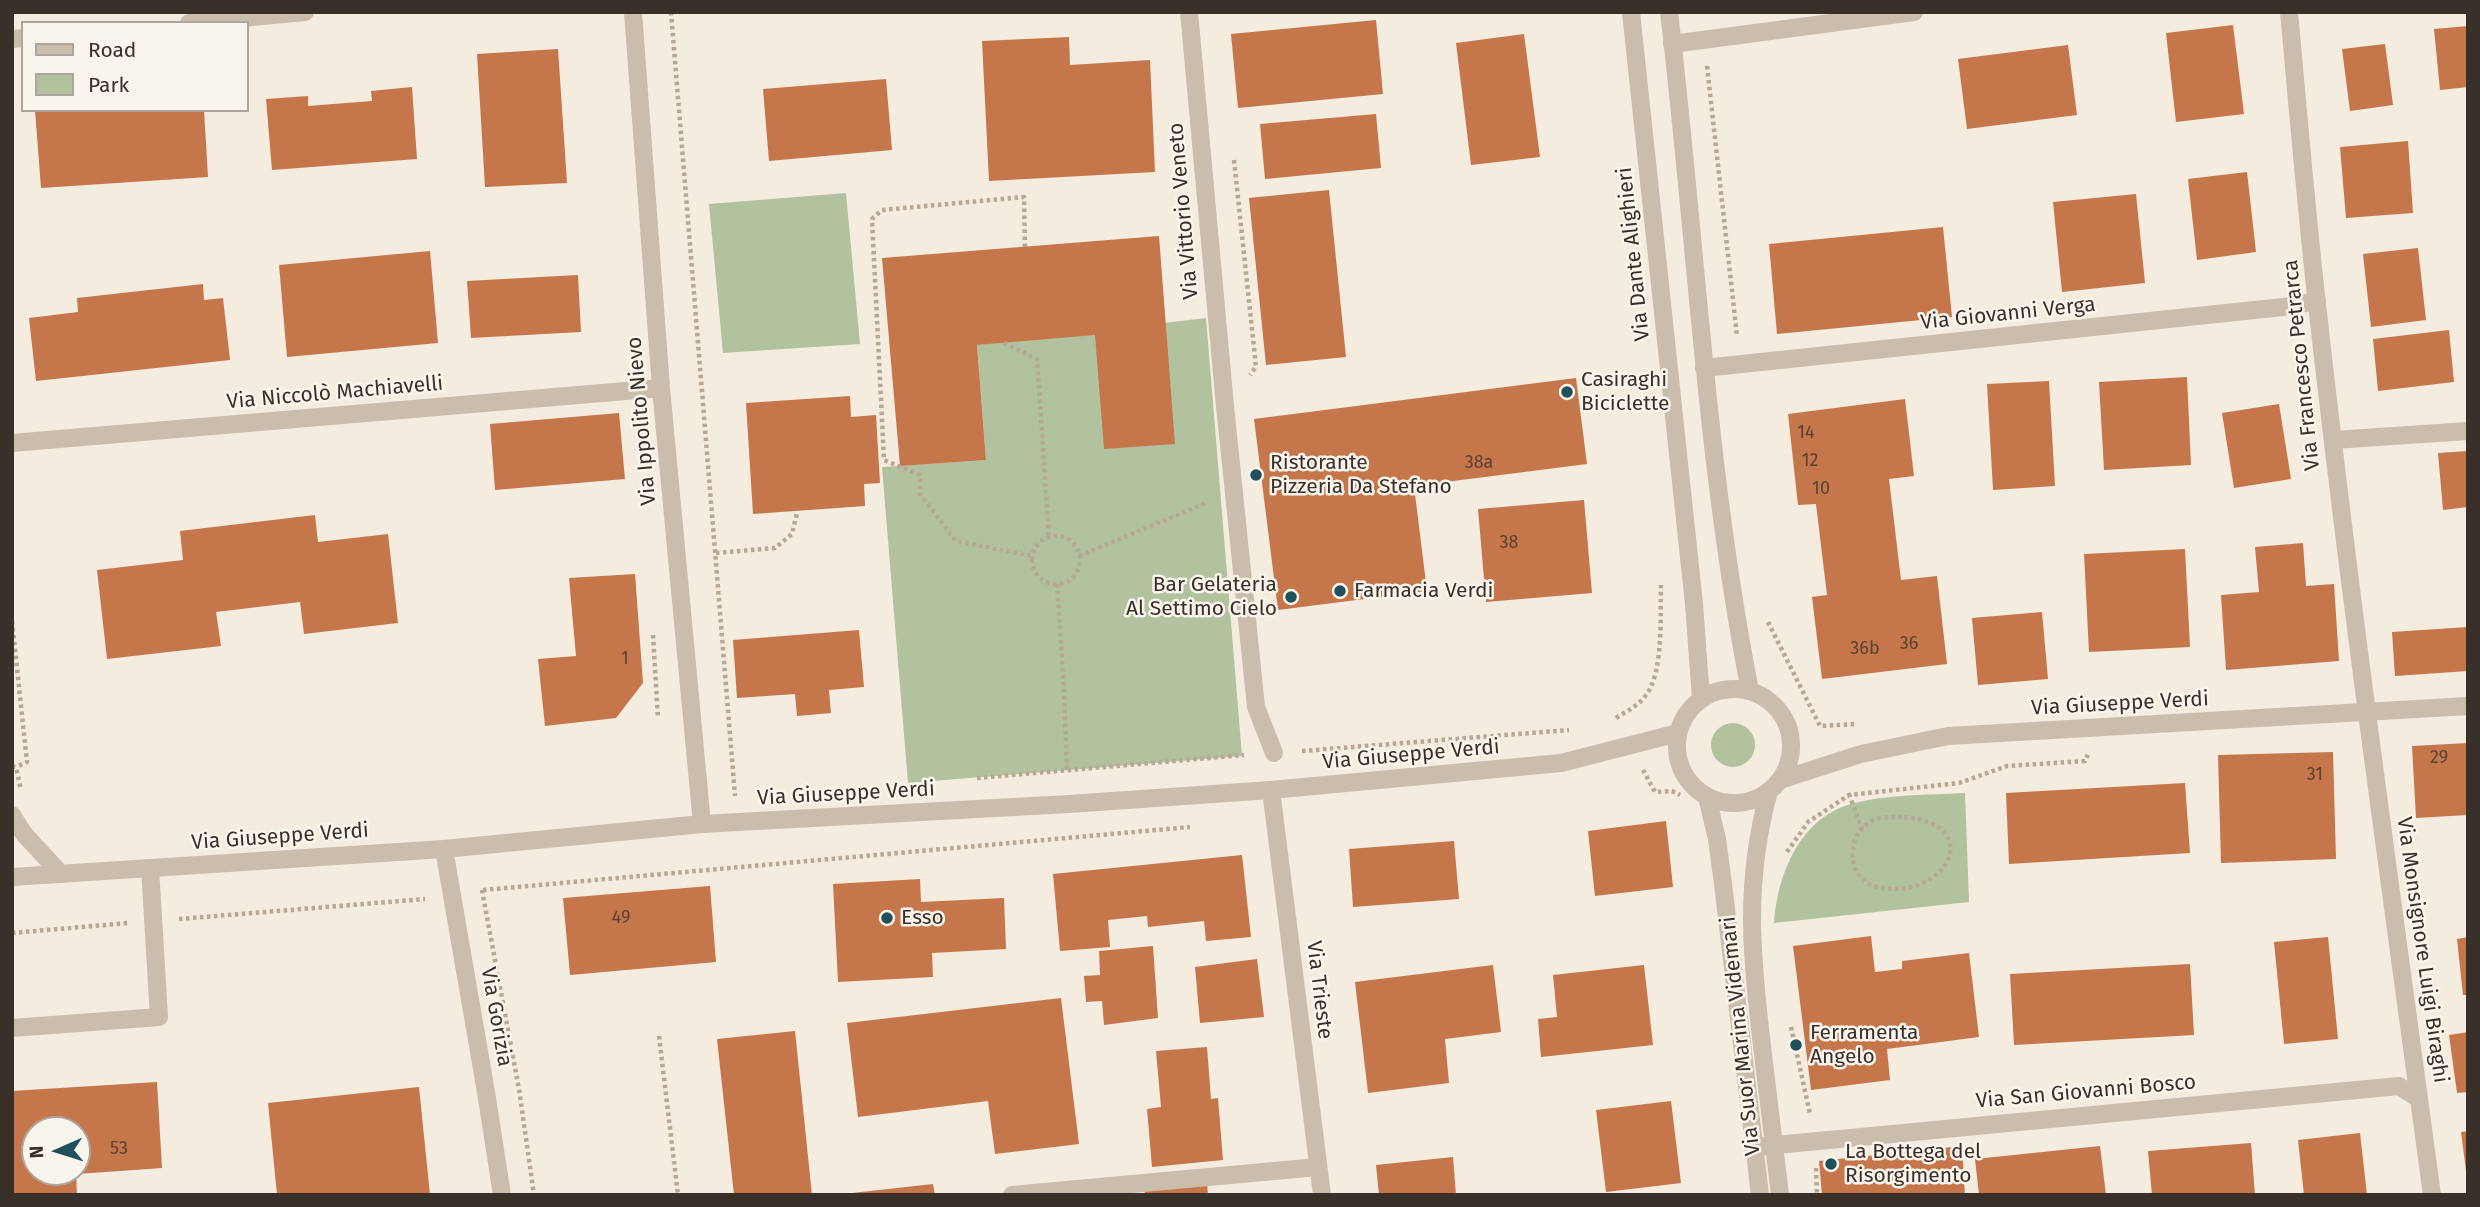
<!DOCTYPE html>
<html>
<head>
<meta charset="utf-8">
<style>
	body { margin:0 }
	#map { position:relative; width:2480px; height:1207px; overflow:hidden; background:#f3ecdf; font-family:"Fira Sans",sans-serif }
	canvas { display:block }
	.frame { position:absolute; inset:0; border:14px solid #39302a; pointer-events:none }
	.legend { position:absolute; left:21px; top:21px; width:228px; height:91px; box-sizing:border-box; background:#faf5ec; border:2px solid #ada69e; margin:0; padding:9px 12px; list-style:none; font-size:21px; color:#39302a }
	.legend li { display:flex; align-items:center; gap:14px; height:35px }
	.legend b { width:35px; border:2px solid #ada69e }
	.north { position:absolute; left:21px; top:1116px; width:70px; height:70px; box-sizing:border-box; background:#faf5ec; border:2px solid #ada69e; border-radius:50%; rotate:267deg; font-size:19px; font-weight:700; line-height:28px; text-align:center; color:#39302a }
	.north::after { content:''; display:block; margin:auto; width:24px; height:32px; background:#1f505b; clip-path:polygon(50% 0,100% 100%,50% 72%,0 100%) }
</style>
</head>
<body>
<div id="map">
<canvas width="2480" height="1207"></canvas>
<div class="frame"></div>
<ul class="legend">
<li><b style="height:9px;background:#cbbdab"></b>Road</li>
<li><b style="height:19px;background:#b2c29f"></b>Park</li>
</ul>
<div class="north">N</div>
</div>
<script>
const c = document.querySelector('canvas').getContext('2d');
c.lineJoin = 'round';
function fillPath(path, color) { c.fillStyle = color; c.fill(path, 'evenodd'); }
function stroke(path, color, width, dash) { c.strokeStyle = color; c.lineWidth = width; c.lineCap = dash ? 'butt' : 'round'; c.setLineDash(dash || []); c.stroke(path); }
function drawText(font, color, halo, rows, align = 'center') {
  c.font = font + ' "Fira Sans",sans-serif'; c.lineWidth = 5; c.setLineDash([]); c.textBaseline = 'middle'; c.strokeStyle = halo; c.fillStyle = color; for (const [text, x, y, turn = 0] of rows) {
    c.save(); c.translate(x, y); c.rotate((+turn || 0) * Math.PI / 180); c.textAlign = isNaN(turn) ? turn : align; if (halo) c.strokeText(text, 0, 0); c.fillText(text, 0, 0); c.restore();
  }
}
const green = new Path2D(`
	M846,193L860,344L723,353L709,204Z
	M1206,318L1242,756L908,783L882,467L986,460L977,345Z
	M1711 745a22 22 0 1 1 44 0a22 22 0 1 1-44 0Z
	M1965,793L1969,902L1774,923C1778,874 1799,819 1851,804C1887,794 1928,795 1965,793Z`);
const building = new Path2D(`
	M1376,20L1383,94L1238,108L1231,34Z
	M2233,25L2244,114L2176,122L2166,33Z
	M2468,26V87L2440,90L2434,29Z
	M1524,34L1540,157L1471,165L1456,43Z
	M1069,37L1070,65L1150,60L1155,172L989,181L982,41Z
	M2385,44L2393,105L2350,111L2342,49Z
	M2068,45L2077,115L1967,129L1958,59Z
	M558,49L567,183L485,187L477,54Z
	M886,79L892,150L769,161L763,89Z
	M412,87L417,159L272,170L266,99L308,96V106L372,101L371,91Z
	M35,110H204L208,177L41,188Z
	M1376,114L1381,168L1265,179L1260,124Z
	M2408,141L2413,213L2346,218L2340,147Z
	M2247,172L2256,252L2197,260L2188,179Z
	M1329,190L1346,357L1266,365L1249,198Z
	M2136,194L2145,283L2062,292L2053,202Z
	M1943,227L1952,317L1777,334L1769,244Z
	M1159,236L1175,444L1104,449L1095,335L977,345L986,460L900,466L882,258Z
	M2418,248L2426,320L2371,327L2363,254Z
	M430,251L438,343L287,357L279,265Z
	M578,275L581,332L471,338L467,281Z
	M203,284L204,300L223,298L230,360L36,381L29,318L78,312L77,298Z
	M2449,330L2454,382L2378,391L2373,339Z
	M2187,377L2191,465L2104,470L2099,382Z
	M1576,378L1587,464L1414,486L1427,591L1278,610L1254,419Z
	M2049,381L2055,486L1993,490L1987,384Z
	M850,396L851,417L876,415L880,483L864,484L865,506L753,514L746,403Z
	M1905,399L1914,476L1889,479L1901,580L1937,576L1947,664L1822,679L1812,597L1827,595L1816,504L1798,505L1788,414Z
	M2279,404L2291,479L2234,488L2222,413Z
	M619,413L625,479L495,490L490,424Z
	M2468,451V507L2443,510L2438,453Z
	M1584,500L1592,593L1486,602L1478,509Z
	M315,515L318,542L388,534L398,623L304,634L300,602L216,612L221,646L107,659L97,570L183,560L180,531Z
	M2303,543L2306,586L2334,584L2339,661L2226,670L2221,595L2259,592L2255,547Z
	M2185,549L2190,647L2089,652L2084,554Z
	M635,574L643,683L616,718L545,726L538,659L576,656L569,578Z
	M2042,612L2048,679L1978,685L1972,618Z
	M2468,627V671L2395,676L2392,632Z
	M859,630L864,687L829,690L831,713L797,716L795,694L737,698L733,640Z
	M2468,743V815L2416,818L2412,746Z
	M2333,752L2336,859L2221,863L2218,755Z
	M2185,783L2190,853L2009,864L2006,793Z
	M1666,821L1673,887L1595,896L1588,831Z
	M1454,841L1459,899L1353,907L1349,849Z
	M1242,855L1251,937L1206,941L1204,921L1148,927L1147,916L1108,920L1110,947L1060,951L1053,874Z
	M920,879L921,902L1004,898L1006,949L932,953L933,977L838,982L833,884Z
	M710,886L716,962L570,975L563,898Z
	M1871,936L1875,972L1902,969V961L1969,953L1979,1037L1887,1049L1890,1080L1811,1090L1793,946Z
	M2328,937L2338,1039L2284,1044L2274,942Z
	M2468,937V995H2463L2457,939Z
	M1153,946L1158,1018L1104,1025L1102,1001L1086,1002L1084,976L1100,975L1099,951Z
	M1257,959L1264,1017L1200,1023L1195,967Z
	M2190,964L2194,1035L2014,1045L2010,974Z
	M1493,965L1501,1032L1445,1039L1449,1083L1368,1093L1355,982Z
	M1644,965L1653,1045L1541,1057L1538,1019L1557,1017L1553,975Z
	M1061,998L1079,1144L995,1154L988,1101L858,1117L847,1023Z
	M795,1031L812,1195H734L717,1039Z
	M2468,1032V1092L2457,1093L2449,1035Z
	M1207,1047L1211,1099L1218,1098L1223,1160L1152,1167L1147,1109L1161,1107L1156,1051Z
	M157,1082L162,1168L77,1174V1130H35V1172H76L77,1195H12V1091Z
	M419,1087L430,1195H277L268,1103Z
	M1671,1101L1681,1183L1606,1192L1596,1110Z
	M2468,1131V1170L2466,1171L2461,1132Z
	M2360,1133L2367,1195H2304L2298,1140Z
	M2251,1143L2255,1195H2152L2148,1151Z
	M1962,1146L1965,1195H1822L1819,1161Z
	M2100,1146L2106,1195H1979L1975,1159Z
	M1453,1157L1456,1195H1379L1376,1165Z
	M1207,1182L1208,1195H1145L1144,1187Z
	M933,1184L935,1195H852V1193Z`);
const path = new Path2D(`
	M671,12L735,796
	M1707,66L1737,336
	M1234,160L1256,367L1250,375
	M1025,247L1024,197L882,210L872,219L884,460L920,475V494L956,541L1032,556
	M1004,343L1037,359L1049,537
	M1032 560a24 24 0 1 1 48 0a24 24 0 1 1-48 0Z
	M716,553L775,548L792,534L797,513
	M1079,556L1206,503
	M1057,584L1064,691L1067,772
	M12,621L27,762L16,767
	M1768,622L1820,726L1856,724
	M653,635L658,718
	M1616,718C1627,711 1638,706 1646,695C1664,672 1660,613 1661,584
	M1302,751L1569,730
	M12,766L16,767L21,790
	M1643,770L1655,792L1672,791L1680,795
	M977,778L1244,755
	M1849,794L1862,829
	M1904,817C1988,825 1945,902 1877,887C1845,879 1845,835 1872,821C1882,816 1894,817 1904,817Z
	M1787,852L1808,822L1849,795L1959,783L2007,766L2085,761L2088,754
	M482,890L519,1089L534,1195
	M483,890L1190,827
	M179,919L425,899
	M12,933L128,923
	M1791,1027L1810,1114
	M659,1036L678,1195
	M1816,1168L1817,1195`);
const service = new Path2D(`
	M12,1028L159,1017L150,868
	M1012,1195L1318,1167`);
const pedestrian = new Path2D(`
	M1225,406L1256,707L1274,753`);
const minor = new Path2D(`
	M633,12L661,388L702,824
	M1189,12L1225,406
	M2289,12C2298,110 2306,207 2317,304C2350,602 2392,898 2432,1195
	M189,23L305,12
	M12,39L23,38
	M1672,44L1914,12
	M1704,368L2283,307L2317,301
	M2333,440L2468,431
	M12,443L661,388
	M1271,790L1322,1195
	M12,815L24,834L61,874
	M444,849L486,1092L502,1195
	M1755,1147L2399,1086L2419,1099`);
const tertiary = new Path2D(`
	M1631,12L1694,604L1701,699
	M1669,12C1696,239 1706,467 1750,691
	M1677 746a57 57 0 1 1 114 0a57 57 0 1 1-114 0Z
	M1780,780L1861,754L1948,736L2468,706
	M1769,791C1744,883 1751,954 1762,1046C1768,1096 1774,1145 1780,1195
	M1707,797L1717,839L1723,884L1760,1195
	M12,877L444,849L702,824L1069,804L1271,790L1561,763L1678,733`);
const markers = [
	[1567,392,7,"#1f505b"],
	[1256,475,7,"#1f505b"],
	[1340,591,7,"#1f505b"],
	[1291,597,7,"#1f505b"],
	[887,918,7,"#1f505b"],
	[1796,1045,7,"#1f505b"],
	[1831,1164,7,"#1f505b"]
];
const numberNames = [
	["14",1806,433],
	["12",1810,461],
	["38a",1479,463],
	["10",1821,489],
	["38",1509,543],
	["36",1909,644],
	["36b",1865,649],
	["1",625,659],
	["29",2439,758],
	["31",2315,775],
	["49",621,918],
	["53",119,1149]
];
const streetNames = [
	["Via Vittorio Veneto",1184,211,-95],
	["Via Dante Alighieri",1634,254,-96],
	["Via Giovanni Verga",2008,314,-6],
	["Via Francesco Petrarca",2302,365,-96],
	["Via Niccolò Machiavelli",335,393,-5],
	["Via Ippolito Nievo",642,421,-95],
	["Via Giuseppe Verdi",2120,704,-3],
	["Via Giuseppe Verdi",1411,755,-5],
	["Via Giuseppe Verdi",846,794,-3],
	["Via Giuseppe Verdi",280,837,-4],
	["Via Monsignore Luigi Biraghi",2422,950,82],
	["Via Trieste",1319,990,83],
	["Via Gorizia",496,1017,80],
	["Via Suor Marina Videmari",1741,1036,-96],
	["Via San Giovanni Bosco",2086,1092,-5]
];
const poiNames = [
	["Casiraghi",1581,380],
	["Biciclette",1581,404],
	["Ristorante",1270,463],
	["Pizzeria Da Stefano",1270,487],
	["Bar Gelateria",1277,585,"right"],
	["Al Settimo Cielo",1277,609,"right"],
	["Farmacia Verdi",1354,591],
	["Esso",901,918],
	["Ferramenta",1810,1033],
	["Angelo",1810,1057],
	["La Bottega del",1845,1152],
	["Risorgimento",1845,1176]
];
fillPath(green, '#b2c29f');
fillPath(building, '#c5764b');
stroke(path, '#b7a795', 4.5, [3.5, 3.5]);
stroke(service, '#cbbdab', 18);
stroke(pedestrian, '#cbbdab', 18);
stroke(minor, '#cbbdab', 18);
stroke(tertiary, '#cbbdab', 18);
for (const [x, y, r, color] of markers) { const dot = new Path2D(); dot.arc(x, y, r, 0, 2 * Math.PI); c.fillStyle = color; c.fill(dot); stroke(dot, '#faf5ec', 2.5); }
drawText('18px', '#5c4232', null, numberNames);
drawText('21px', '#39302a', '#faf5ec', streetNames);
drawText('21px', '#39302a', '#faf5ec', poiNames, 'left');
</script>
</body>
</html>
